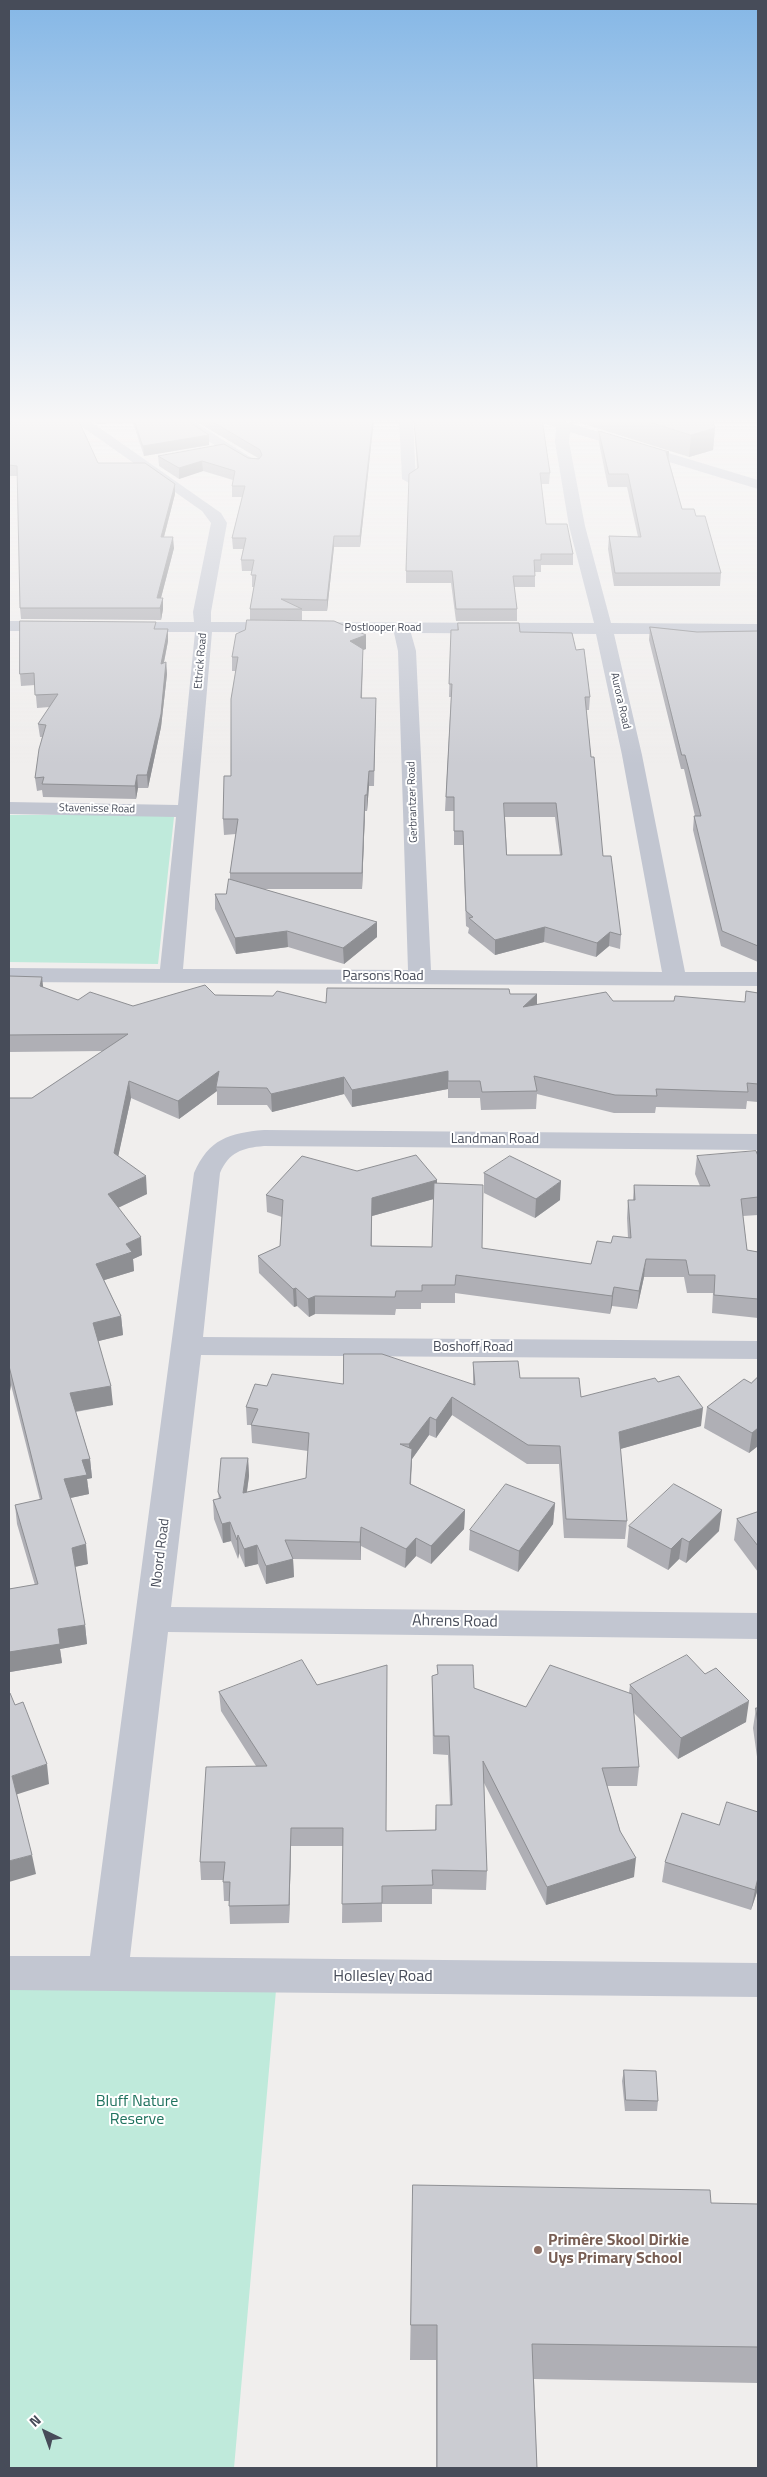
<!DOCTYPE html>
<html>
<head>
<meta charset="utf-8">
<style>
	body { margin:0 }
	#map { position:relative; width:767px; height:2477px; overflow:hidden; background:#f0eeed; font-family:"Titillium Web",sans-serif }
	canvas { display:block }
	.frame { position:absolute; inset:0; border:10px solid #474c59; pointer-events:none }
	.north { position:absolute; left:20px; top:2407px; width:50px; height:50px; -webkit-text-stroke:4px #fff; paint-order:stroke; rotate:318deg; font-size:14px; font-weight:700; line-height:20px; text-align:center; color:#474c59 }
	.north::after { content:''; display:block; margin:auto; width:18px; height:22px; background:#474c59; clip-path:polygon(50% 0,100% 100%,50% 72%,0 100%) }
</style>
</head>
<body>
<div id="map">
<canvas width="767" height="2477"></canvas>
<div class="frame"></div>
<div class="north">N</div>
</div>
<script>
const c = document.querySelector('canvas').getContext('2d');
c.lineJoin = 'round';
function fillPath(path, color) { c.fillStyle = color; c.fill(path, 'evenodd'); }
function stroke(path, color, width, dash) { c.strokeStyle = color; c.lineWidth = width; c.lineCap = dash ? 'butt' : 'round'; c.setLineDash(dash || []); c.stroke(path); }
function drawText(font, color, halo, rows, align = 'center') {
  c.font = font + ' "Titillium Web",sans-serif'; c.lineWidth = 4; c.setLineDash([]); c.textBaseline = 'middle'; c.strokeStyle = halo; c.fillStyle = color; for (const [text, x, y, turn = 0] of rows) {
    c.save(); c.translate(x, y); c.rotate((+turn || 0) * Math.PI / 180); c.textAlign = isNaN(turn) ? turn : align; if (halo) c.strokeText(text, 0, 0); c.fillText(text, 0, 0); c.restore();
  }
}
const green = new Path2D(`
	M9,815H167L174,817L158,964L9,962Z
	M277,1979L234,2468H9V1983Z`);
const minor = new Path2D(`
	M71,419H87L221,513L227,523L211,612V622L594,623L569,526L555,442L556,427L538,422L536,419H556L758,480V489L570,432L569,442L585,526L611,623L758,624V634H614L642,755L685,972H758V986L9,982V968L160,969L176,817L9,814V802L178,805L195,632H120L114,631L111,627L114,623L120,622H194L193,612L211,523L202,511ZM212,632L394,633L398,651L408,970L183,969ZM411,633L596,634L622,755L662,972L431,970L416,651Z
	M174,419H190L261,464L259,467H249Z
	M399,419H413L416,479L409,483L402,479Z
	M9,621H57L63,622L66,626L63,630L57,631H9Z
	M264,1130L758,1134V1150L264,1146C242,1148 229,1152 220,1173L203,1337L758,1341V1359L201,1355L171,1607L758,1613V1639L168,1632L130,1957L758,1963V1997L9,1990V1956H90L194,1173C209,1139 229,1133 264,1130Z`);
const wall = new Path2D(`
	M89,419H185L209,445L144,456L133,423L97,424Z
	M192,419H374L360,547H334L327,611H302V620H250V609L254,587H252V571H242L241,560L243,549H233L232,538L242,497H232V486L233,480L203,471L179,479L159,466L158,456L258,458Z
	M414,419H542L550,473L549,484H541L546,524L573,554V565H541V572H535V587H514L517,609V621H456L451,583H406V571L417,469Z
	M568,419H712L715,428L713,450L689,457Z
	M9,424L98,463L175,494L164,537L174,548L161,598H163V609L161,620L21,619L20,608L18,476H9Z
	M599,431L669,460L682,509L696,516L721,573L720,586H614L608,549L609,536L638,537L627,487H608L599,443Z
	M458,623L520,632L576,650L590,697L589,710H586L591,757L603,856L621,935L620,949L609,946L596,957L544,942L495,955L468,933L469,928L466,926L463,845H454V811H445L451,697H449L451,630H457ZM505,817H555L560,855H507Z
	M650,627L697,632L758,631V962L721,946L693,830L694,816H695L684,769H681L649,640Z
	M157,629H168V641L164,663L166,662L167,674L161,727L148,788H138L136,799L43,797L42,790L37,791L35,778L42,737H40L38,724L50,707L37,708L35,685L21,686L20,674Z
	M366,635V649L363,650L362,698H376L374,786H369L367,811H365L362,889H263L377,922V937L344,964L288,947L236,954L215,909V894H226L230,879V873L236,834L224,835L223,819L231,776L236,671H232V657Z
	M9,976L78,1000L133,1006L215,995L326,1003L510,994H537V1004L613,1001L745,1002L758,993V1102L747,1101L746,1109L656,1107L655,1113H614L537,1094L536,1109L481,1110L480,1098H448V1089L352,1107L344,1094L272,1112L267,1105H217V1091L179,1119L131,1098L118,1156L147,1194L118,1208L142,1255L133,1259L134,1271L104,1280L121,1316L123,1335L98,1341L113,1405L76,1412L90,1459L92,1478L87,1479L89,1494L70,1498L88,1564L75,1567L85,1625L87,1644L60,1649L62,1663L10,1672L9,1662V1589L35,1585L17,1524L15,1505L40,1500L11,1385L9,1397V1098H32L103,1051L9,1052Z
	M697,1156H758V1215L743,1216L747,1250L758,1252V1318L712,1313L713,1293H687L684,1277H644L637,1309L612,1306L610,1314L455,1293V1303H421V1309H396L395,1315L315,1314L309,1317L297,1306L294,1307L259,1273L258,1256L280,1246L282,1217L267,1212L266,1195L357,1171L437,1180V1183L482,1248L591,1264L611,1243L628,1238L627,1218L628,1200H633L634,1185L700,1186L695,1174ZM434,1199L432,1247L372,1246V1216Z
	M484,1173L560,1200L535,1218L484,1193Z
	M473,1362L520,1378L581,1397L658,1382L701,1426L620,1449L627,1521L625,1539L564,1538L559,1464H527L452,1415L436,1438L429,1435L412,1459L411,1484L465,1510L464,1529L431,1564L416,1556L405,1568L361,1546V1560L293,1559L294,1577L266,1584L258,1564L245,1567L239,1553L238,1559L231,1541L223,1543L214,1519L213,1500L219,1499L218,1492L248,1458L249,1476L247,1492L306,1478L308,1451L252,1443L251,1425H247L246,1407L267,1386L343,1384L473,1385Z
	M758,1377V1446L749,1453L704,1428L707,1407L751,1383Z
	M555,1503L553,1524L518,1572L469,1550L470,1530Z
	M758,1512V1572L734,1540L737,1519Z
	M629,1526L719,1531L686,1563L679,1559L668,1570L627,1547Z
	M432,1676L474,1688L526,1707L629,1693L630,1685L746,1722L678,1759L634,1713L639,1767L637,1786H607L634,1877L546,1905L484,1783L487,1871L486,1890L432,1889V1904H382V1922L342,1923L343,1846H291L289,1923L230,1924L229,1901H224L223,1880H201L200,1862L256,1766L221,1711L219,1692L386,1831L435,1830L436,1805H450L448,1755L433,1754L432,1694Z
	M756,1708H758V1764L753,1728Z
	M758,1812V1892H757L751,1910L662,1882L665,1862Z
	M624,2070L658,2101L657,2111H625L622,2081Z
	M413,2185L711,2203L758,2204V2383L534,2379L537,2468H436V2360H410Z`);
const shadedWall = new Path2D(`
	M9,419H16L9,422Z
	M373,419H374L360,547V536Z
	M715,428L713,450L689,457L691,435Z
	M209,435V445L144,456L143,446Z
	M666,452H669L668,464Z
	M202,461L203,471L179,479V468Z
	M175,484V494L161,548V537Z
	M334,536V547L327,611V600Z
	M173,537L174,548L158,609L157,598Z
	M163,598V609L161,620L160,608Z
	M168,629V641L161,676V664Z
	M366,635V649L363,650L361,712L350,641Z
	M166,662L167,674L161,727L148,788L147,775Z
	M369,771V786L367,811V795Z
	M137,775L138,788L136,799L135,786Z
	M365,795V811L362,889V873Z
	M377,922V937L344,964L343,948Z
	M545,927L544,942L495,955V940Z
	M287,931L288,947L236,954L235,938Z
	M610,932L609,946L596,957L597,943Z
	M42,977L44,994L40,986Z
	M537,994V1011L523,1007Z
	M219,1071L216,1087L217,1091L179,1119L178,1101Z
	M448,1071V1089L352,1107V1090Z
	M344,1077V1094L272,1112L271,1094Z
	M129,1081L131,1098L115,1171L114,1153Z
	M146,1176L147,1194L109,1212L108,1194Z
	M437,1180V1198L372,1216V1198Z
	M561,1181L560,1200L535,1218L536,1199Z
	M141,1237L142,1255L133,1259L134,1271L98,1282L96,1264L126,1244Z
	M646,1259L644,1277L637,1309L639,1291Z
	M614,1287L612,1306L610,1314L612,1296Z
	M296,1288L297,1306L294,1307L293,1289Z
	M315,1296V1314L309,1317L308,1299Z
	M121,1316L123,1335L95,1342L93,1323Z
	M9,1366L11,1385L9,1397Z
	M111,1386L113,1405L72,1412L70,1393Z
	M452,1397V1415L436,1438V1420Z
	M703,1408L701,1426L617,1450L619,1432Z
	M430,1417L429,1435L412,1459L409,1502V1444Z
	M758,1428V1446L749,1453L752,1433Z
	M248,1458L249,1476L244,1511L243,1493Z
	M90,1459L92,1478L87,1479L89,1494L66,1499L64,1479L82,1460Z
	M555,1503L553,1524L518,1572L519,1551Z
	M465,1510L464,1529L431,1564V1546Z
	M722,1510L719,1531L686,1563L689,1542Z
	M230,1522L231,1541L223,1543L222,1524Z
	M361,1527V1560L360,1542Z
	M238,1535L239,1553L238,1559L237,1540Z
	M416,1538V1556L405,1568L406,1549Z
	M682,1538L679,1559L668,1570L671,1549Z
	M86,1544L88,1564L74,1567L72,1548Z
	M257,1545L258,1564L245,1567L244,1549Z
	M293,1559L294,1577L266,1584V1566Z
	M85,1625L87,1644L60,1649L62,1663L10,1672L9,1662V1652L58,1629Z
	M749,1701L746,1722L678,1759L681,1738Z
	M47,1764L49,1784L15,1795L12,1776Z
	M291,1828V1846L289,1923V1905Z
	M32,1855L36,1874L9,1882V1861Z
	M636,1858L634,1877L546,1905L547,1887Z
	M758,1878L757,1892L751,1910L755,1890Z`);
const building = new Path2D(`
	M19,419H78L98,463H145L175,484L161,537H173L157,598H163L160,608H20L17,466L9,465V424Z
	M134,419H185L209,435L143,446Z
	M208,419H373L360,536H334L327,600L281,599L302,609H250L256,575H251L254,560H241L246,538H232L245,486H232L235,471L202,461L179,468L158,456L224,444L248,458L259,459L262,455L260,450Z
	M414,419H542L550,473H540L546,524H567L573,554H541V560H534L535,576H513L517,609H456L452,571H406L409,474L418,468Z
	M640,419H712L715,428L691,435Z
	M599,431L669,452H666L682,509H694L696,516H705L721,573H615L609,536L641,537L628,474H609Z
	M247,620L334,621L366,635L350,641L363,649L361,698H376L374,771H369L367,795H365L362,873H230L238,819H223L224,776H231V699L238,657H232L236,634L245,630Z
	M20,621L156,622L154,629H168L161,664L166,662L161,714L147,775H137L135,786L42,784L44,777L35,778L39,749L46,725L38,724L58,694L35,695L34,673L20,674Z
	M458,623H519L520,632L572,633L576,650L584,649L590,697H585L591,757H594L603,856H611L621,935L610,932L597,943L545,927L495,940L469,918L473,917L466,911L463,831H454V797H446L452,684H449L451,630H458ZM504,803H556L562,855H507Z
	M650,627L697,632L758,631V946L722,931L694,816H701L685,755H682Z
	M229,879L377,922L343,948L287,931L235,938L215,894H226Z
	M9,976L42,977L40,986L78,1000L90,992L133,1006L205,985L215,995L273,996L277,991L326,1003L327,988L509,989L510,994H537L523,1007L606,992L613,1001H674L675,996L745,1002L746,991L758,993V1084L747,1083L748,1092L656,1089L657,1096L615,1095L534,1076L537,1091L482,1092L480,1081H448V1071L352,1090L344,1077L271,1094L267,1088L216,1087L219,1071L178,1101L129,1081L114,1153L146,1176L108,1194L141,1237L126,1244L132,1252L96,1264L121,1316L93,1323L111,1386L70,1393L90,1459L82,1460L87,1475L64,1479L86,1544L72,1548L85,1625L58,1629L60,1644L9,1652V1589L38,1584L15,1505L42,1499L9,1366V1098H32L128,1034L9,1035Z
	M756,1151L758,1156V1197L741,1199L747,1250L758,1252V1299L714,1295L715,1275H689L686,1260L646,1259L639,1291L614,1287L612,1296L456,1275L455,1285H422V1291H396L395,1297L315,1296L308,1299L296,1288L293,1289L258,1256L280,1246L283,1200L266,1195L302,1156L357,1171L416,1155L437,1180L372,1198L371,1246L432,1247L434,1183L483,1185L482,1248L591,1264L597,1241L611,1243L613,1236L631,1238L628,1200H635L634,1185L710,1186L697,1156Z
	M510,1156L561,1181L536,1199L484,1173Z
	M344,1354H382L475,1385L473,1362L518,1361L520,1378H579L581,1397L655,1378L658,1382L679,1376L703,1408L619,1432L627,1521L566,1519L560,1446L528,1445L452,1397L436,1420L430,1417L409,1444H400L412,1449L410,1484L465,1510L431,1546L416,1538L406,1549L361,1527L360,1542L285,1540L293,1559L266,1566L257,1545L244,1549L238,1535L237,1540L230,1522L222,1524L213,1500L221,1498L218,1492L221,1458H248L243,1493L306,1478L309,1433L251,1425L258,1409L246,1407L255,1384L267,1386L272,1374L343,1384Z
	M758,1377V1428L752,1433L707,1407L744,1379L751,1383Z
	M506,1484L555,1503L519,1551L470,1530Z
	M674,1484L722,1510L689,1542L682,1538L671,1549L629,1526Z
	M758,1512V1546L737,1519Z
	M687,1655L705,1674L716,1668L749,1701L681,1738L630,1685Z
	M302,1660L317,1685L387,1665L386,1831L436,1830V1805H452L449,1736H434L432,1676L438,1674L437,1665H473L474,1688L526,1707L550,1665L632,1694L639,1767L602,1768L620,1831L636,1858L547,1887L483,1761L487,1871L432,1870L433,1885L382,1886V1903L342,1904L343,1828H291L289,1905L229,1906L230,1882H223L225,1862H200L206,1767L267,1766L219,1692Z
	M9,1693H10L15,1705L23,1702L47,1764L12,1776L32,1855L9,1861Z
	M756,1708H758V1723Z
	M727,1802L758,1812V1878L755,1890L665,1862L682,1813L719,1825Z
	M624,2070L656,2071L658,2101L626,2100Z
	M413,2185L710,2190L711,2203L758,2204V2347L532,2344L537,2468H437V2325H411Z`);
const markers = [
	[538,2250,5,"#8d6e63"]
];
const farStreetnames = [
	["Postlooper Road",383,628],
	["Ettrick Road",201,661,-85],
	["Aurora Road",620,701,77],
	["Gerbrantzer Road",413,802,-92],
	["Stavenisse Road",97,809,1]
];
const streetNames = [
	["Parsons Road",383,977],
	["Landman Road",495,1140],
	["Boshoff Road",473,1348],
	["Noord Road",161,1553,-83]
];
const nearStreetnames = [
	["Ahrens Road",455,1622,1],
	["Hollesley Road",383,1977]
];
const nearParknames = [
	["Bluff Nature",137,2102],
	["Reserve",137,2120]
];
const nearEducationnames = [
	["Primêre Skool Dirkie",548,2241],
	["Uys Primary School",548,2259]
];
fillPath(green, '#bfeadb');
fillPath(minor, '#c2c6d1');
fillPath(wall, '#afafb5');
fillPath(shadedWall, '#8e8f93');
fillPath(building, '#cbccd2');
stroke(building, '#8e8f93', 1);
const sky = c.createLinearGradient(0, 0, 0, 765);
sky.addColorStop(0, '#85b7e6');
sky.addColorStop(0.55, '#f8f7f7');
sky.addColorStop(1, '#f8f7f700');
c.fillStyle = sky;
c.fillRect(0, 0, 767, 765);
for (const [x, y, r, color] of markers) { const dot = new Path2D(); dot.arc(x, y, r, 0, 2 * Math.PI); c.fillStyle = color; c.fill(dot); stroke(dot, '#fff', 2); }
drawText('11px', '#474c59', '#fff', farStreetnames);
drawText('14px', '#474c59', '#fff', streetNames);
drawText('16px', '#474c59', '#fff', nearStreetnames);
drawText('16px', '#20735f', '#fff', nearParknames);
drawText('bold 16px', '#785e54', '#fff', nearEducationnames, 'left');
</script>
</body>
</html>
